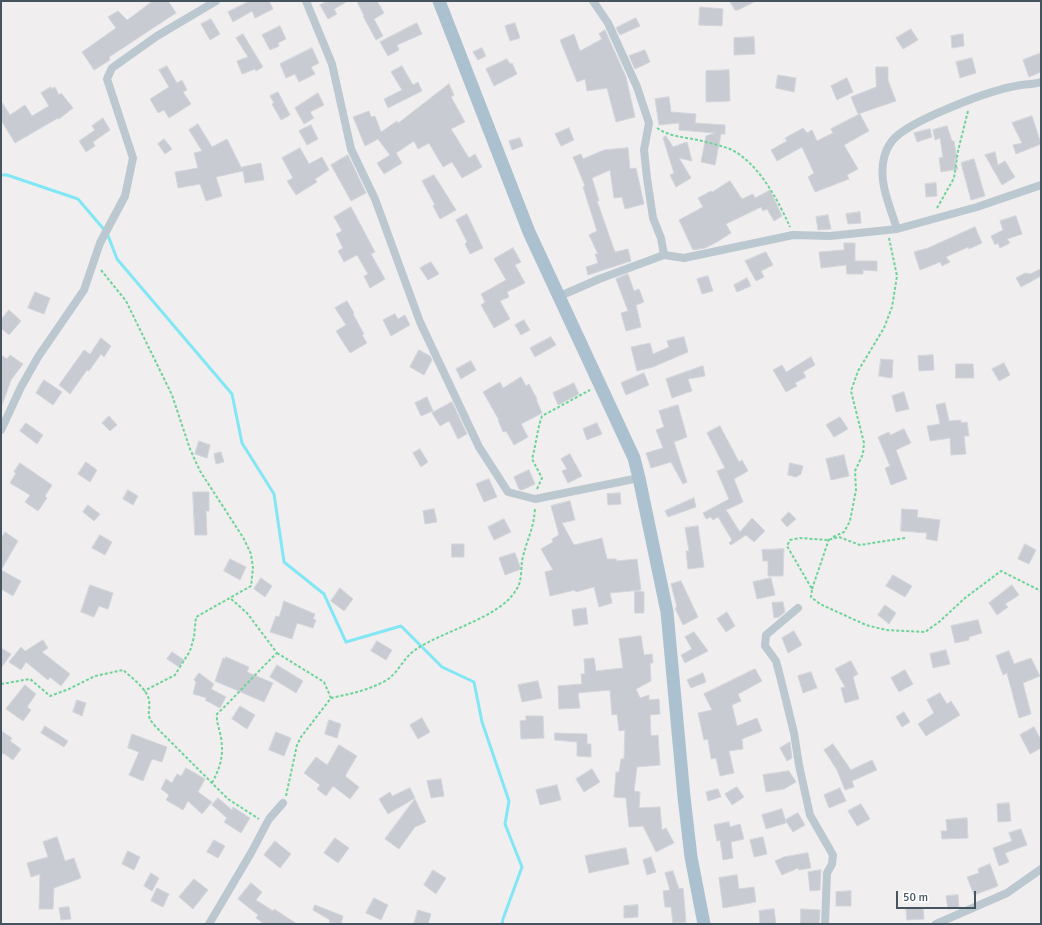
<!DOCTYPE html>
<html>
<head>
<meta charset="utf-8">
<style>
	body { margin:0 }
	#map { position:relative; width:1042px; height:925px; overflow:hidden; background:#f1eeef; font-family:Signika,sans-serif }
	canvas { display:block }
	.frame { position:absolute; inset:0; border:2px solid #45545e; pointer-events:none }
	.scale { position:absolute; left:896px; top:891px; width:80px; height:18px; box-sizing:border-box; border:2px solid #45545e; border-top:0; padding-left:5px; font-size:12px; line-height:14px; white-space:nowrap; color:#45545e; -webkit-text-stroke:3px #fff; paint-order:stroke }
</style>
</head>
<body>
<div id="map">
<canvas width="1042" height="925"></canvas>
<div class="frame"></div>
<div class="scale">50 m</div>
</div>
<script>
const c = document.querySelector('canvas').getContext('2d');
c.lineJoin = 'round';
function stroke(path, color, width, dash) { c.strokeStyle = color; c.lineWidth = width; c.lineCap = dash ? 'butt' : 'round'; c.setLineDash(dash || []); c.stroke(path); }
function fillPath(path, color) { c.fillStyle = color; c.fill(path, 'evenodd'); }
const stream = new Path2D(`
	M1,175H7L78,199L107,233L117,259L232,394L242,443L274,494L284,562L324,594L346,642L401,626L442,667L474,682L482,722L509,801L505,824L522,867L503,919L502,924`);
const building = new Path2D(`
	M153,1H168L176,13L109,57L110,60L94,70L82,52L116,28L108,17L118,11L127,20Z
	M250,1H269L273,9L255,18L252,11L233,22L228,12Z
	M328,1H348L334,9L337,14L328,19L320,5Z
	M357,1H377L384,13L374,19L383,36L376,40L363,16H364Z
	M730,1H756L738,10H735Z
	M700,7L723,9L722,26L699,25Z
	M636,18L640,26L620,35L616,28Z
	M211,19L220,34L210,40L201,24Z
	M417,23L422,34L397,45L399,50L388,56L380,42Z
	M515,23L520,38L510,41L505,26Z
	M280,26L286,39L278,43L279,46L270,50L262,35Z
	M911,29L918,40L903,49L896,38Z
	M605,30L626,77L635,117L616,122L607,88L587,91L585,79L577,82L560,40L574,34L580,51L602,39L599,34Z
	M243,34L263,67L256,71L255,69L242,74L237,61L248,57L236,38Z
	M963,34L964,46L952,48L951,36Z
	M754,37L755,54L734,55V38Z
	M312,48L319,63L311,67L315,74L299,82L295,74L286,78L280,64Z
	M482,48L486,56L478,60L473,52Z
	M645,50L650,62L635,69L629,56Z
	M1041,53V72L1029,77L1023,60Z
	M972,58L976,73L960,78L956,62Z
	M507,59L510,64L512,63L517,74L494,86L486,69Z
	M167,66L177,83L182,80L187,90L183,92L191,104L169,118L164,110L158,113L150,99L169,87L159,70Z
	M402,66L413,85L418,82L422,91L388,108L384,99L402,90L391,72Z
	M876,67H888V80L896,101L858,114L851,97L876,87Z
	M729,70L730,101L706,102V71Z
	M778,75L796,78L794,92L776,88Z
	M847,78L853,92L837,100L831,86Z
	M449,84L454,95L451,97L465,122L451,129L469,158L475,154L482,167L462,178L452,162L443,167L429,143L418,149L414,141L396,153L402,163L384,174L377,163L390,155L378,139L365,146L353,117L369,111L371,117L375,116L381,132L397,121L398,123Z
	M51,87V89L55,87L59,95L61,93L73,108L59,119L58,118L15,143L1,120V101L10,115L25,105L32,116L49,106L41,93Z
	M278,92L290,115L281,120L272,104L274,103L270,96Z
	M318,93L324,105L310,112L314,118L304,124L295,108Z
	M669,97L671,112L696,114L695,123L725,125V134H721L715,165L701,162L706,136L715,133L679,130V123L659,125L655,99Z
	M860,114L869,131L844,145L858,169L847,175L849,179L815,192L808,177L814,173L802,147L777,161L771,150L787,141L785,138L803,128L807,133L812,130L817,141L833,133L831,129Z
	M1032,116L1041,144L1016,154L1013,145L1022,143L1012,123Z
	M103,118L110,130L93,142L95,146L86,152L79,141L95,130L92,126Z
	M198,124L212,147L227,139L242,169V167L261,163L264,180L245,183L243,171L216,177L222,196L206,201L200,184L178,188L175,172L198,168L194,153L202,151L189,130Z
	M311,125L318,139L307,145L299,131Z
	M947,126L952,141H954L957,159L954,160L958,169L941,172L939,158L943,157L940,138L935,140L933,130Z
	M569,128L574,140L561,146L555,134Z
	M930,129L932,137L917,142L914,133Z
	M666,136L673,147L687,142L692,161L679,158L691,178L676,187L670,175L674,173L663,138Z
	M520,138L523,146L512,150L509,141Z
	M164,139L172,149L165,154L158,144Z
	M300,148L309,164L322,157L329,170L315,179L317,182L296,195L287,181L293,178L282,158Z
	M628,148L630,169L636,168L644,204L625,209L622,197L614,198L610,170L592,178L599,201H597L615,252L628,249L631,261L588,275L586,267L598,263L595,254H598L589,235L597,231L583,187L585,186L573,157L581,154L583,159L604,150Z
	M995,152L998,165L1005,161L1015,177L1002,185L985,155Z
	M348,155L366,193L351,201L331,165Z
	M974,159L985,196L971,200L961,163Z
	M434,175L456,210L440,219L433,206L435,205L422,181Z
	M730,181L742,199L753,194L755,198L770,190L782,216L774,221L767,209L763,211L761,207L726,224L731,233L717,242L705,248L693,250L679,220L703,207L698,198L711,191L712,192Z
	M936,183L937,196L926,197L925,184Z
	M351,207L375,252L371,254L385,279L370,288L364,276L368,274L357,255L344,262L338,251L343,248L336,234L342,231L334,217Z
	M860,212L861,223L848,224L846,214Z
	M467,214L483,248L470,254L465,244L467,242L456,220Z
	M828,215L831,229L818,230L816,217Z
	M1016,216L1022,234L1007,239L1010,243L1000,248L998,243L995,245L991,236L1003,230L1000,221Z
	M975,227L982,243L969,249L968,247L946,257L950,262L942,266L940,262L920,270L914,252L928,248Z
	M844,243H855V261H877V271L863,270V274H847L846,265L821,268L819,252L844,250Z
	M513,248L521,262L515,265L525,283L507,292L509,297L500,301L510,319L494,328L481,305L485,302L481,294L506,280L494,259Z
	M766,252L773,265L761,271L764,277L756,281L745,261Z
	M431,262L439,274L428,280L420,268Z
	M1041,269V276L1021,287L1016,278L1025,273L1030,274Z
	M628,274L634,291L639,289L644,302L636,305L641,327L626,331L621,313L628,311L616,279Z
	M708,276L713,291L702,294L697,279Z
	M747,278L751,286L737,292L734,285Z
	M35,292L50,298L44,314L28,308Z
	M347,301L354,313L353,314L364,334L362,335L367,343L350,353L336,331L346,325L335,308Z
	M9,310L21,321L9,335L1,328V320Z
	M395,314L398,319L405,315L410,325L391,336L383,320Z
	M524,320L530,330L521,335L515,325Z
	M551,337L556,345L535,357L530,348Z
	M684,337L688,352L653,367L637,371L631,347L650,343L653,354L669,347L667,341Z
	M101,338L111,346L104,357L101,354L89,371L87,370L70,394L59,385L84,350L90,354Z
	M419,350L430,356L432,360L424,375L410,367Z
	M1,355L7,359L10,355L23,364L11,380L2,405Z
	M933,355L934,370L919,371L918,356Z
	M811,357L815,365L803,372L806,377L795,383L797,386L786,392L773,370L782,365L786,372Z
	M881,359L893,360L892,378L879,376Z
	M471,361L476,370L461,379L456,369Z
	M1004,363L1010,375L999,381L992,369Z
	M956,364H973L974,378H956Z
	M703,366L705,376L688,379L692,391L672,398L666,379Z
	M644,373L649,385L626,395L621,383Z
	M521,377L526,386L529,384L537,399H536L542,413L521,424L528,437L514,445L506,431L503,432L498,420H499L483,392L500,382L503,388Z
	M44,380L62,392L53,405L36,393Z
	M574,383L579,394L558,405L553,393Z
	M904,392L909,409L896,412L892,396Z
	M427,397L433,411L421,416L415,403Z
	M452,402L467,434L458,439L449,421L440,426L432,413Z
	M945,403L949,421L961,420V423L967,422L969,436H964L966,454L951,455L950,438L930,441L927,426L940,424L936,405Z
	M678,405L687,437L674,442L687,482L683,484L671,462L651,468L646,453L663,448L656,430L664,427L659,411Z
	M109,416L117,425L110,431L102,423Z
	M840,417L848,429L834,437L826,425Z
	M26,423L43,435L37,444L20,431Z
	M597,423L602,434L587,440L583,429Z
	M720,426L739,462L742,460L748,471L734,479L743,502L726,510L740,532L752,518L765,531L754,542L746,535L731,545L729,543L732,540L718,517L713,520L711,517L706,519L703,513L729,499L717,471L725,468L707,433Z
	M904,429L911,443L896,450L907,479L891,485L885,468L890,466L878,437L889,432L890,435Z
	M199,441L210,445L207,458L195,454Z
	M420,449L428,462L421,467L413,453Z
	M221,452L224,462L216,464L214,454Z
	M570,454L582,476L568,483L562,471L567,469L561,459Z
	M844,455L849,476L831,480L826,459Z
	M86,462L97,470L90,482L78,474Z
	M20,463L52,485L45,496L47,498L38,511L25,502L30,495L10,483L16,473L14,472Z
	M790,463L803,466L801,474L796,477L788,475Z
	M529,470L535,484L522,490L519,489L514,477Z
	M489,479L497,497L484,502L476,484Z
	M128,490L138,496L133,505L123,499Z
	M193,492H209V511H206L207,535H195Z
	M620,493L621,504L608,505L607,494Z
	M694,498L696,507L668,517L665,511Z
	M570,501L575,520L562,523L574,545L602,538L607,559H616L617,561L637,559L641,590L610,593L612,603L599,607L594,587L576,592L575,590L550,596L545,572L553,570L541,549L553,542L552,539L559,535L551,506Z
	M88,505L100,514L94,521L83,512Z
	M434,509L437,522L425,524L423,511Z
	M902,509L918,510L917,517L940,520L937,541L926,539L927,533L901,531Z
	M789,512L796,519L787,527L781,520Z
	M504,519L511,532L494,540L488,527Z
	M698,526L704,567L688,569L686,551H689L685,528Z
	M5,532L18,541L1,570L21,581L13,596L1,589V539Z
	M100,535L112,542L105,555L92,548Z
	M452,544H464V557H452Z
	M1025,544L1036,550L1029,564L1018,559Z
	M784,549L783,576H768V561H763L762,550Z
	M515,553L521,569L505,575L499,558Z
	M230,559L246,567L240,580L224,571Z
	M893,575L912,586L905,597L886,586Z
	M261,578L272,586L265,597L254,589Z
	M771,578L775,595L757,599L753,582Z
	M681,581L698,617L683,625L675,608L677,607L671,584Z
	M90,585L113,593L108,609L99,606L94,617L81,612Z
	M1012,585L1019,595L1005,604L1008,607L997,615L989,603Z
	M340,588L353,599L344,611L331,601Z
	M635,591L644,592V613H635Z
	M284,601L315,614L313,619L316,620L313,628L297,623L292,639L270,632L276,616L279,617Z
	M783,602L785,612L779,617L774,618L772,603Z
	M885,605L896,613L889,624L878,615Z
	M586,608L588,624L574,626L572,610Z
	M727,612L735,626L726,632L717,619Z
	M978,620L982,633L969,637V640L955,643L951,626Z
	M794,631L802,645L788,653L782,638Z
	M694,632L708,651L685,663L681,655L692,649L685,637Z
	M641,636L644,655L652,654L653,663H650L651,681L636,689L640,698L649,695V700L659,699L660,714L650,715L651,736L658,735L660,765L637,767L634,791L640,792L639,808L660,807L662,830L666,828L674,843L656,852L643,826L629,827L626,798L614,797L616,772H619L621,759H624L625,730L619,731L617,714L612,715L610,690L578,693L580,708L559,709L558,686L582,684L581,674H585L584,659L594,658L596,671L623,668L619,639Z
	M43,640L48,648L42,652L70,674L61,686L50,677L48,680L26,662L21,670L9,662L21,647L25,651Z
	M377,641L392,650L386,660L371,651Z
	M1,648L11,654L1,668Z
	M946,650L950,664L933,668L930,654Z
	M1009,651L1014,664L1031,658L1040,676L1023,683L1031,714L1019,718L1007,673L1003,675L996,656Z
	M172,652L184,660L179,667L167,659Z
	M226,657L249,667L247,672L273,683L264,702L215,681L223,658L225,659Z
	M851,661L858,674L853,677L859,699L845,703L841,688L845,687L835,669Z
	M277,665L303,681L296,693L270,677Z
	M755,669L762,681L738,694L741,701L732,705L737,726L757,718L762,731L742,739L743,749L729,751L734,773L720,776L716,758L711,759L708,739L704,740L698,713L712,710L704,694Z
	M905,670L913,684L899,692L891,678Z
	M811,672L817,688L803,693L798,676Z
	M199,673L214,684L211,689L226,697L220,708L205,700L207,698L193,694L196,682L194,680Z
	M703,673L706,682L691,688L687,680Z
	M538,681L542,698L522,702L518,685Z
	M25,685L36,694L27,707L31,710L23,721L6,709Z
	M940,693L947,704L951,701L960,715L926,736L918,724L934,713L927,700Z
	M77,700L86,703L82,716L73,712Z
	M240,706L255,715L247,729L232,719Z
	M904,712L910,722L902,727L896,717Z
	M526,716H543L544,738L521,739L520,721L526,720Z
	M422,718L430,732L418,739L410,725Z
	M329,720L341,724L337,738L325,734Z
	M45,726L68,741L64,747L41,733Z
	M1034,727L1041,740V748L1030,754L1020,735Z
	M1,731L12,738L10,741L21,749L13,760L3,753L1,756Z
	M276,732L291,738L284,756L269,750Z
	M555,733L587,734V744H591V757L577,756V742L555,740Z
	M132,734L167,747L162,762L152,759L143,781L129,775L139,752L128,748Z
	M790,742L792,758L787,761L780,748Z
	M833,744L851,770L872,760L877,770L852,781L854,787L845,790L837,770L824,750Z
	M339,745L357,756L345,776L359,787L350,799L333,786L326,796L317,789L320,785L304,773L316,757L327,765Z
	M186,768L205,779L198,792L212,802L202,814L188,801L183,810L166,800L169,795L161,789L166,779L172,783L177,774L181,776Z
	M592,769L600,782L584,792L576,779Z
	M789,771L796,782L784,789L766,792L763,775Z
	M441,779L444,796L431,798L427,781Z
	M557,785L561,800L540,805L536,790Z
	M737,787L744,797L732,805L725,794Z
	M410,788L415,798L388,814L379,799L390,792L392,796Z
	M840,788L846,801L829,808L824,795Z
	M718,789L721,797L708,801L706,792Z
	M218,798L232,810L233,807L250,818L241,833L224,822L227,818L212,805Z
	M415,799L426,822L415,827L399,849L385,839Z
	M1009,803L1011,821L998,822L997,804Z
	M861,804L870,819L857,826L848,811Z
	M782,809L786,823L766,829L762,815Z
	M798,813L805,825L793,832L785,820Z
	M967,818L968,838L942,839L941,831H947L946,820Z
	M729,822L730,827L740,824L744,839L731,842L733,858L723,860L720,840L717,841L714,825Z
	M1021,829L1027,845L1005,853L1009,862L999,866L993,848L1012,841L1009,833Z
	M57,837L65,861L74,858L81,878L54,888L53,909H39L40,874L31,877L27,863L48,857L43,842Z
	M763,837L767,854L754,857L750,840Z
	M335,838L349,848L338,863L324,853Z
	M214,840L225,846L218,858L207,852Z
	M275,841L291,854L280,868L264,855Z
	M626,848L629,864L589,873L585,856Z
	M128,851L140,857L134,870L122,864Z
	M808,853L811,868L799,870L798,868L782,875L775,861L784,857Z
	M651,857L656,872L647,875L643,860Z
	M990,864L998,886L974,895L967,877L979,873L978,869Z
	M433,870L446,878L436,894L424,885Z
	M821,870L820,890L810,891L808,872Z
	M673,871L679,889L683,888L686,922L673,923L671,907H665L663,891L670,890L665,873Z
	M151,873L159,878L152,891L144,886Z
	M737,875L739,889L754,887L756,902L723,908L719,878Z
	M194,879L208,890L193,909L179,897Z
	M251,883L262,892L256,900L273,911L274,909L297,924H264L256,918L258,915L238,899Z
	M157,888L169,894L163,907L151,901Z
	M851,891V906H836V892Z
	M958,895L959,908L948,909L946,896Z
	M374,898L388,905L381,920L366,913Z
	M315,905L343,916L341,924L329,922L330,920L313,910Z
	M638,905V917L624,918V906Z
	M69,907L71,919L61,920L59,908Z
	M906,908H923L924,919L907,920Z
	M774,909L776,924H760L759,911Z
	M801,909L820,910L819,924H801Z
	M418,910L431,914L428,924H414Z`);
const path = new Path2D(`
	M657,128C671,138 689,137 706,142C714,144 722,146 730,149C758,162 778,200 790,227
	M937,208L954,178L958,151L968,111
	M101,270L126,301L172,395L190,449L200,471L244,539L251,554L253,568L251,586L196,617L194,637L190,651L175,675L144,691
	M537,489L542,478L532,459C536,445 537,430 542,416L590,390
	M833,537L844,532L850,521L856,490L855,471L863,454L864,443L851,391L858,371L884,328L892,307L897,276L889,238
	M905,538L860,545L839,537L828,540L800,538L790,540L787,546L812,589L811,597L820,604L866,625L886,630L925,632L939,622L965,598L1001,571L1041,591
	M812,589L829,539
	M277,653L324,682L331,698
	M1,684L30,679L50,696L69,689L95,676L123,670C131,677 147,689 149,700C151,713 144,714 156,727L228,799L259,819
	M212,783C220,768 224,756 221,738C220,730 216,722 217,714C238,694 256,673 277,653L247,613L230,598
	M286,796L297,745L301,737L331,698C349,694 366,691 383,682C397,676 403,658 415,650C442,631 500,618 516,590C522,582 521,570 522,561C526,541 534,529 535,508`);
const minor = new Path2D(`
	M306,1L332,64L351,149L375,199L420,322L479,447L508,492L535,499L639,478
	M593,1L608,23L637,87L649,123L644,150L647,178L653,218L661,238L664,255
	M897,229C890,206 878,182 884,158C885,153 889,145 892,141C906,122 986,92 1011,87C1021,84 1031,85 1041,82
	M560,296L599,279L664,255L684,258L793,235L830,236L897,229L977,207L1041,185
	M1,430L21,387L38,357L84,290L100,243L125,196L133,158L107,79L112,68L157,36L216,1
	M798,608L766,635L765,646L776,661L781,680L794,733L799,765L810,815L833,855L832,864L827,873L825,924
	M209,924L251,853L269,819L283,803
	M936,924L1007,893L1041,869`);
const primary = new Path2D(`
	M439,1L529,232L634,458L639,478L667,612L684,797L691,857L704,924`);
stroke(stream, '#82e7f4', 3);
fillPath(building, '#c8ccd2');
stroke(building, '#d2d5db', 1);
stroke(path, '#6dd498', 2, [3, 2]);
stroke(minor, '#bbc8cf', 8);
stroke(primary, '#acc1d0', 13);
</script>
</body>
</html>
